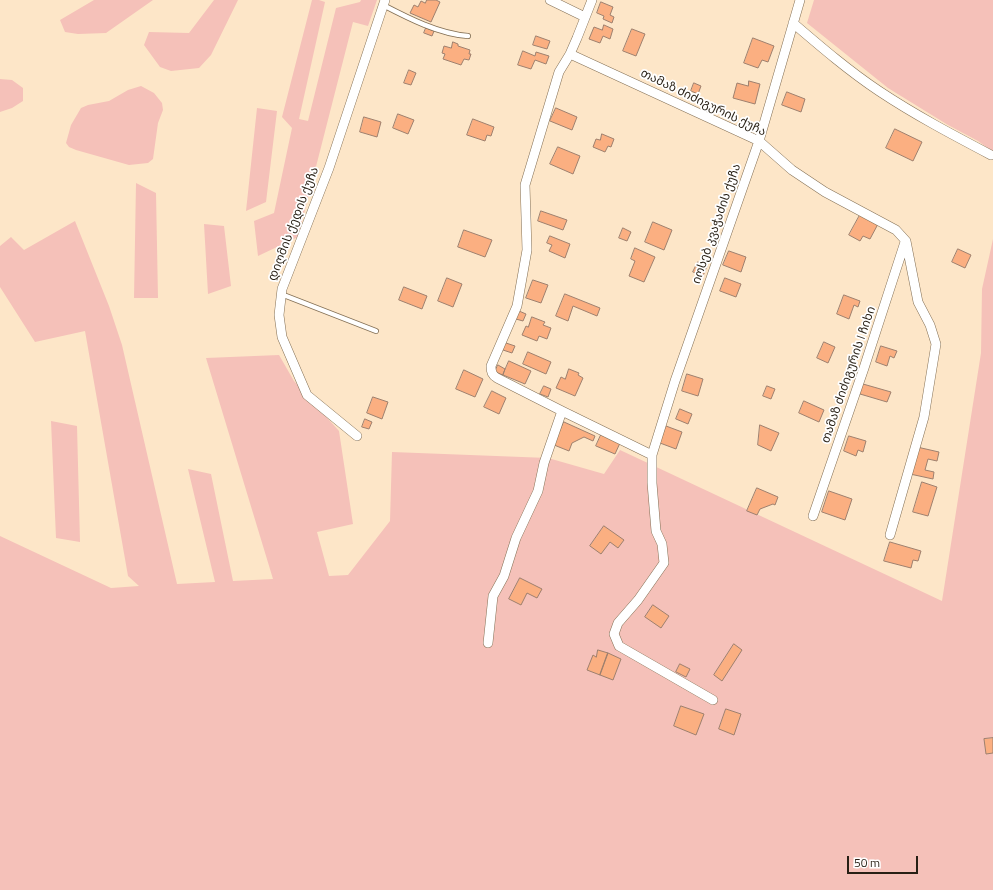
<!DOCTYPE html>
<html>
<head>
<meta charset="utf-8">
<style>
	body { margin:0 }
	#map { position:relative; width:993px; height:890px; overflow:hidden; background:#fde6c8; font-family:"Titillium Web",sans-serif }
	canvas { display:block }
	.scale { position:absolute; left:847px; top:856px; width:71px; height:18px; box-sizing:border-box; border:2px solid #271f14; border-top:0; padding-left:5px; font-size:12px; line-height:14px; white-space:nowrap; color:#271f14; -webkit-text-stroke:3px #fff; paint-order:stroke }
</style>
</head>
<body>
<div id="map">
<canvas width="993" height="890"></canvas>
<div class="scale">50 m</div>
</div>
<script>
const c = document.querySelector('canvas').getContext('2d');
c.lineJoin = 'round';
function fillPath(path, color) { c.fillStyle = color; c.fill(path, 'evenodd'); }
function stroke(path, color, width, dash) { c.strokeStyle = color; c.lineWidth = width; c.lineCap = dash ? 'butt' : 'round'; c.setLineDash(dash || []); c.stroke(path); }
function drawText(font, color, halo, rows, align = 'center') {
  c.font = font + ' "Titillium Web","Noto Sans Georgian",sans-serif'; c.lineWidth = 3.5; c.setLineDash([]); c.textBaseline = 'middle'; c.strokeStyle = halo; c.fillStyle = color; for (const [text, x, y, turn = 0] of rows) {
    c.save(); c.translate(x, y); c.rotate((+turn || 0) * Math.PI / 180); c.textAlign = isNaN(turn) ? turn : align; if (halo) c.strokeText(text, 0, 0); c.fillText(text, 0, 0); c.restore();
  }
}
const green = new Path2D(`
	M94,0H153L106,33L78,34L65,32L60,20Z
	M214,0H238L211,55L199,68L171,71L160,67L144,45L149,32L189,33Z
	M312,0H319L325,2L299,119L308,121L336,8L360,2L361,0H377L368,26L353,22L298,237L258,256L254,221L274,213L292,128L282,117Z
	M814,0H993V152L978,141L948,125L888,88L807,23Z
	M0,79L12,80L23,88V101L12,108L0,112Z
	M141,86L154,93L162,103L163,110L158,123L153,159L148,163L129,165L76,150L69,147L66,143L71,125L81,108L88,105L109,101L128,90Z
	M257,108L277,111L266,202L246,211Z
	M136,183L156,193L158,298H134Z
	M75,221L109,306L122,345L177,584L215,582L188,469L211,474L233,581L273,579L206,358L279,355L294,381L339,431L353,524L317,532L329,576L348,575L390,521L392,452L548,458L604,474L620,450L942,601L981,353L982,289L993,239V890H0V536L111,588L139,586L128,576L85,331L35,342L0,287V246L11,237L24,250Z
	M204,224L224,226L231,286L208,294Z
	M51,421L77,426L80,542L56,538Z`);
const building = new Path2D(`
	M427,0H436L440,2L431,22L410,13L414,5L418,7L421,1L425,3Z
	M601,2L613,7L610,15L614,17L612,23L603,19L604,16L597,13Z
	M604,25L613,29L610,39L603,36L600,43L589,39L594,27L602,30Z
	M426,28L434,31L432,36L424,33Z
	M632,29L645,34L636,56L623,51Z
	M536,36L550,41L547,49L533,45Z
	M753,38L774,46L768,62L762,60L758,68L744,63Z
	M453,42L458,44V46L470,50L469,54H471L469,60L464,59L461,65L443,59L445,54L442,53L444,46L451,48Z
	M523,51L535,56L536,52L549,56L546,64L535,60L531,69L518,65Z
	M409,70L416,73L411,85L404,83Z
	M749,81L760,84L755,104L733,98L737,83L748,86Z
	M694,83L701,86L698,94L691,91Z
	M787,92L805,99L801,112L782,105Z
	M556,108L577,117L572,130L550,121Z
	M398,114L414,120L408,134L393,128Z
	M364,117L381,122L377,137L360,132Z
	M473,119L494,127L491,136L487,135L485,141L467,135Z
	M895,129L922,142L913,161L886,148Z
	M602,134L614,139L611,147L608,146L605,152L593,147L596,139L600,140Z
	M558,147L580,156L573,174L550,164Z
	M541,211L567,220L563,230L538,221Z
	M860,215L878,224L870,239L863,236L860,241L849,235Z
	M653,222L672,230L664,250L645,242Z
	M623,228L631,232L627,241L619,238Z
	M464,230L492,240L485,257L458,247Z
	M550,236L570,244L565,258L549,251L552,245L547,243Z
	M635,248L655,257L644,282L629,276L635,261L631,259Z
	M958,249L971,255L965,268L952,262Z
	M729,251L746,257L741,272L723,265Z
	M698,262L707,266L703,276L693,272Z
	M447,278L462,284L453,307L438,301Z
	M725,278L741,284L736,297L720,291Z
	M533,280L548,285L541,303L526,298Z
	M404,287L427,296L422,309L399,300Z
	M565,294L600,308L597,316L573,306L568,321L556,316Z
	M844,295L860,301L858,307L854,305L849,319L837,314Z
	M519,311L526,314L523,321L516,319Z
	M532,317L545,322L543,325L551,328L547,339L539,336L537,341L522,335L526,326L528,327Z
	M824,342L835,347L828,363L817,358Z
	M506,343L515,346L512,353L503,350Z
	M881,346L897,351L894,358L890,356L887,366L876,362Z
	M528,352L551,362L546,374L523,364Z
	M509,361L531,371L525,384L503,375Z
	M498,365L505,369L503,375L495,372Z
	M569,369L579,373L578,375L583,378L575,396L556,388L561,377L565,379Z
	M464,370L483,379L475,397L456,389Z
	M687,374L703,379L698,396L682,391Z
	M863,384L891,392L887,402L860,394Z
	M544,386L551,389L548,397L540,394Z
	M767,386L775,389L771,399L763,396Z
	M492,391L506,398L499,414L484,407Z
	M373,397L388,402L382,419L367,413Z
	M804,401L824,410L819,422L799,413Z
	M680,409L692,414L688,424L676,419Z
	M365,419L372,422L369,429L362,427Z
	M564,422L595,436L593,441L584,437L572,443L569,451L554,445Z
	M760,425L779,433L771,451L758,445Z
	M666,426L682,432L676,449L660,443Z
	M601,435L620,443L615,454L596,446Z
	M849,436L866,441L863,452L858,450L856,456L844,451Z
	M917,447L939,452L937,461L928,459L925,470L934,472L933,479L910,474Z
	M922,482L937,487L928,516L913,512Z
	M757,488L778,497L775,505L773,504L760,509L757,515L747,511Z
	M829,491L852,499L845,520L822,512Z
	M604,526L624,540L618,548L610,542L601,554L590,546Z
	M890,542L921,551L918,561L913,560L911,568L884,561Z
	M520,578L542,589L537,598L527,593L521,605L509,599Z
	M653,605L669,616L661,628L645,617Z
	M734,644L742,650L722,681L714,675Z
	M598,650L608,653L600,675L587,670L593,655L596,657Z
	M608,653L621,659L613,680L600,675Z
	M680,664L690,669L686,677L676,672Z
	M681,706L704,714L696,735L674,726Z
	M726,709L741,714L734,735L719,729Z
	M993,738V753L986,754L984,739Z`);
const lane = new Path2D(`
	M383,5C408,18 439,34 468,36
	M281,294L376,331`);
const street = new Path2D(`
	M550,0L585,17
	M592,0L577,38L570,54L559,72L525,185L527,250L517,306L491,366C491,372 492,375 497,378L562,411L652,455
	M793,23C821,47 849,71 879,91C915,115 953,135 991,155
	M570,54L759,141L792,170L825,192L896,230L906,241L918,302L930,325L936,344L924,417L890,535
	M357,436L307,395L282,337L279,315L282,289L329,168L385,0
	M813,516L864,368L905,242
	M488,643L493,596L504,576L516,538L538,491L544,463L562,411
	M713,700L619,646L614,634L618,623L638,600L664,563L662,544L656,531L652,483V455L675,381L759,141L800,0`);
const streetNames = [
	["თამაზ ძიძიგურის ქუჩა",703,103,26],
	["დიღმის ქედის ქუჩა",294,224,-69],
	["იოსებ კვაჭაძის ქუჩა",717,224,-71],
	["თამაზ ძიძიგურის I ჩიხი",849,375,-71]
];
fillPath(green, '#f5c1b9');
fillPath(building, '#fbaf81');
stroke(building, '#9e806e', 1);
stroke(lane, '#847055', 6);
stroke(street, '#847055', 10);
stroke(lane, '#fff', 4.5);
stroke(street, '#fff', 9);
drawText('12px', '#271f14', '#fff', streetNames);
</script>
</body>
</html>
